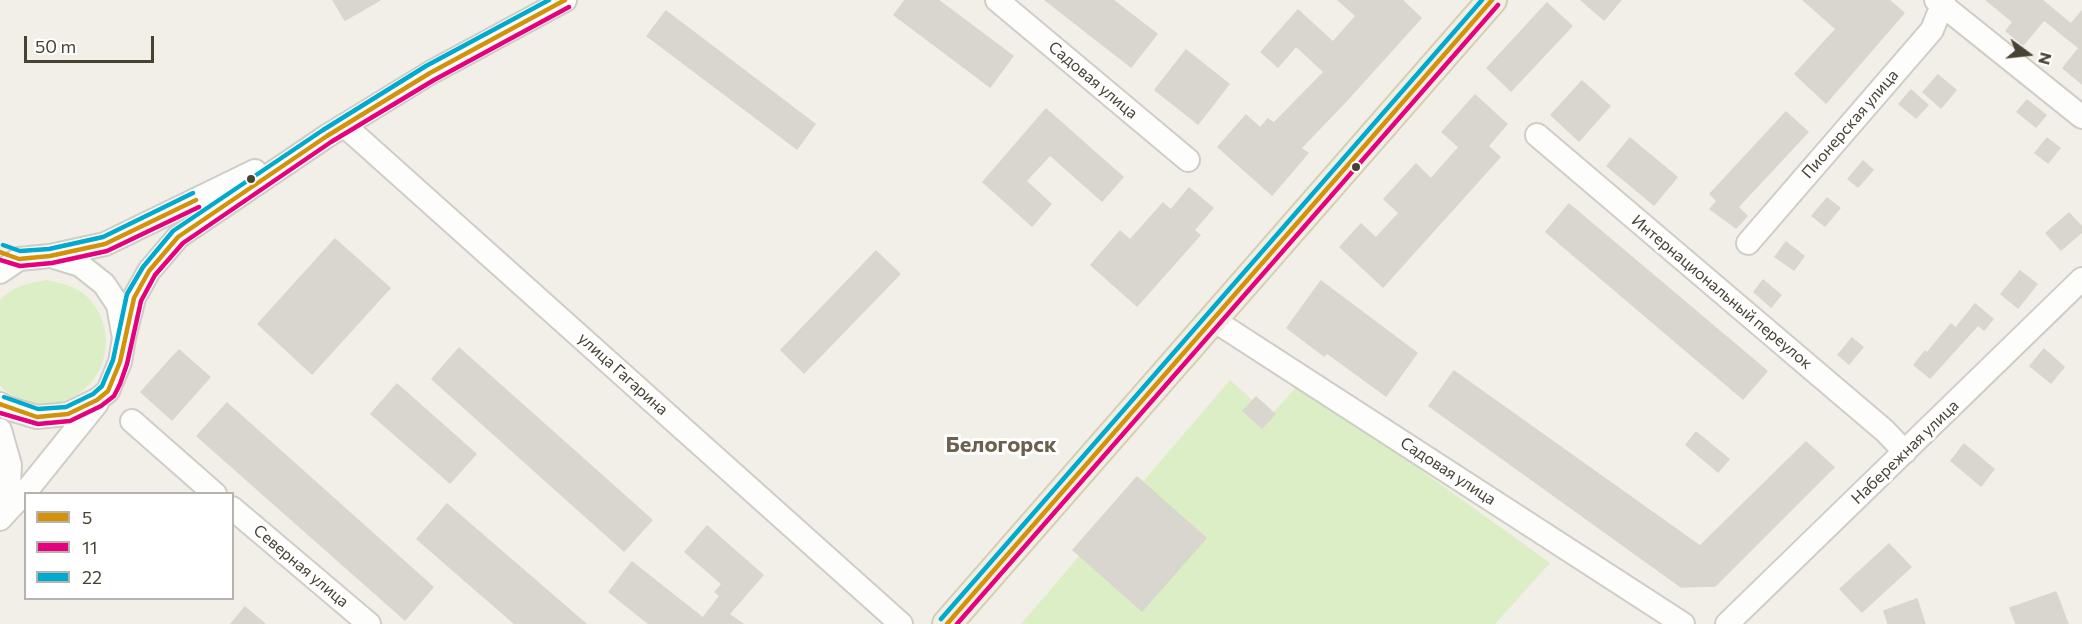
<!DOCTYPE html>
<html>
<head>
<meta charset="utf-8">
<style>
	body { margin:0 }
	#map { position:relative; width:2082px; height:624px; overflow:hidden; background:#f2efe8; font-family:Commissioner,sans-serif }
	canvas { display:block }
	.legend { position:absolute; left:24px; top:492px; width:210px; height:108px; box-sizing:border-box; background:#fff; border:2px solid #b6b3ae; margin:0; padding:8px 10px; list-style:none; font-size:18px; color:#484234 }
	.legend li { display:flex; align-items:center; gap:12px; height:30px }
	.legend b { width:30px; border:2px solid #b6b3ae }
	.north { position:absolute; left:1998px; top:24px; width:60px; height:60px; -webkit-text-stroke:4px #fff; paint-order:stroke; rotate:105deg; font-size:16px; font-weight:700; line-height:24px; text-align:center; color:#484234 }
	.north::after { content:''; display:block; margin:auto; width:21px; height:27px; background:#484234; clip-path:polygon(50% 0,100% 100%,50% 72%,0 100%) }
	.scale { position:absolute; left:24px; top:36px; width:130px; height:27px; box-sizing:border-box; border:3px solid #484234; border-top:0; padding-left:8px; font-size:18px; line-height:21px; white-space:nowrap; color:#484234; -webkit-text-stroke:4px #fff; paint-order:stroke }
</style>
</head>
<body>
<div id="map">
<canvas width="2082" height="624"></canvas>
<ul class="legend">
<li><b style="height:8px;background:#d4920a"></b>5</li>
<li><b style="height:8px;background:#e5007d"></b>11</li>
<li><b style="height:8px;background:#00a9ce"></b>22</li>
</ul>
<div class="north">N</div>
<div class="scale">50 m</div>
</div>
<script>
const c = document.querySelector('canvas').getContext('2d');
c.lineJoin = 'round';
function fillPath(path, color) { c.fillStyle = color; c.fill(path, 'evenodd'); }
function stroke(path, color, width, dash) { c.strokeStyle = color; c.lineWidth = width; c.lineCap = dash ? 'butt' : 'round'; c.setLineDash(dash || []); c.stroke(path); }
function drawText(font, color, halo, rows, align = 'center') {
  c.font = font + ' Commissioner,sans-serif'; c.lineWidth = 6; c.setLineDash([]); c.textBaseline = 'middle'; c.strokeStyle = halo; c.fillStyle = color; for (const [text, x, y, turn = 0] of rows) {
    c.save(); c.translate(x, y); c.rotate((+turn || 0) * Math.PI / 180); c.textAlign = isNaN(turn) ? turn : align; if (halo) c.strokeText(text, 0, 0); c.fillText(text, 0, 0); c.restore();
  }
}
const green = new Path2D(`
	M46,280C59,283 73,285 84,294C127,331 103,403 45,404C35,404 24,402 15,397C9,394 5,390 0,386V300C13,286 28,283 46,280Z
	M1230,380L1270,416L1300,383L1550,563L1495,624H1021Z`);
const building = new Path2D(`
	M333,0H380L345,20Z
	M905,0H938L1013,56L990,87L894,15Z
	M1045,0H1113L1157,34L1131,67Z
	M1338,0H1402L1421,18L1348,99L1301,148L1308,153L1272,195L1218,147L1246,115L1260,128L1268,119L1274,123L1324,72L1296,46L1278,67L1261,52L1298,10L1333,42L1356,16Z
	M1581,0H1621L1604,20Z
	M1803,0H1889L1904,13L1826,103L1795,74L1836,29Z
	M1986,0H2042L2071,24L2082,11V84L2063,68L2079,48L2044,20L2023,45L2006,31L2013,22Z
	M1547,3L1572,26L1511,91L1487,68Z
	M666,11L815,124L797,149L647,36Z
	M1186,50L1229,84L1198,124L1155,90Z
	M1938,75L1956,90L1941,108L1923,92Z
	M1582,81L1610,106L1579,141L1551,115Z
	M1911,90L1928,105L1916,118L1899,104Z
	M1475,95L1507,124L1488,146L1500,157L1383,287L1340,247L1361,224L1376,238L1399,213L1384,199L1416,164L1431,179L1459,147L1442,132Z
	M2027,100L2046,115L2036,127L2017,112Z
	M1046,109L1123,177L1102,201L1050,155L1026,181L1051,204L1032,226L983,182Z
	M1786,112L1808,132L1738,207L1747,216L1736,228L1710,209L1717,201L1710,194Z
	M1630,138L1677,177L1654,205L1607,166Z
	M2047,138L2060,148L2048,163L2035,153Z
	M1863,161L1873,170L1858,187L1848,179Z
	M1189,188L1213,208L1194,230L1200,235L1137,306L1091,265L1120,231L1130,240L1163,203L1171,210Z
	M1827,198L1840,208L1825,226L1812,216Z
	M1569,204L1767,371L1743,399L1546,232Z
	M2069,213L2082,227V232L2061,250L2046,233Z
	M335,239L390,288L312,374L258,324Z
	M1786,242L1804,256L1794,270L1775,257Z
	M876,251L900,274L804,373L781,350Z
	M2020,271L2037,284L2018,308L2001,294Z
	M1763,280L1781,295L1771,307L1754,292Z
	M1321,281L1417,353L1386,396L1327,353L1324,356L1287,328Z
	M1975,304L1993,319L1984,330L1978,325L1930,378L1914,365L1925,351L1927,353L1951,324L1956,328Z
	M1852,338L1863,347L1849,364L1838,355Z
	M459,348L652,520L624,551L432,379Z
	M2044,349L2064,367L2051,383L2030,366Z
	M179,350L210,377L172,420L141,392Z
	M1454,371L1700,546L1806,442L1834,467L1715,586L1681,587L1429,406Z
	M397,384L476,454L450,483L371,414Z
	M1256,397L1275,414L1262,428L1243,411Z
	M227,403L433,587L405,620L197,436Z
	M1696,432L1729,459L1718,472L1686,445Z
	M1964,444L1994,469L1981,486L1951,461Z
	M1137,477L1206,538L1142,611L1073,550Z
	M447,504L586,624H515L417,539Z
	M707,526L763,575L729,614L743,624H649L609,592L632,562L703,618L720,596L715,592L722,584L685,552Z
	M1889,544L1911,567L1862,612L1840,589Z
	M2056,592L2068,624H2016L2010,608Z
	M1917,599L1925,624H1888L1884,611Z
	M245,607L265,624H231Z`);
const minor = new Path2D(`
	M997,0L1188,160
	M1936,0L2082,117
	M345,126L901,624
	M1537,135L1885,431L1905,452
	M1748,243L1932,30L1944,0
	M0,272L19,259L50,256L105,244L255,171
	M1212,319L1683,624
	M124,338L134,298L149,271L178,237L327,136L430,73L565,0
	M0,404L7,408L37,417L68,414L97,400L108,391L120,362L124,338L118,305L104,284L80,265L51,256
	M132,421L215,494
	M0,430L10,465L9,484L0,502
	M232,508L369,624
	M0,519L27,490L97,403
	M1727,624L2082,279`);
const major = new Path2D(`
	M947,624L1492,0`);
const bus1 = new Path2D(`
	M0,252L19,259L50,256L105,244L196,200
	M0,404L37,417L68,414L97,400L108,391L120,362L134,298L149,271L178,237L327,136L430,73L565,0
	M947,624L1492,0`);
const bus2 = new Path2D(`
	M0,260L20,266L52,263L107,251L199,207
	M0,413L38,424L70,421L101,406L114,396L120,384L127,364L141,301L155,275L183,243L331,142L434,80L569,7
	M957,624L1498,5`);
const bus3 = new Path2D(`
	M3,245L20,251L49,249L103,237L193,193
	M4,397L38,409L66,407L93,394L102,386L113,360L127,294L143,267L173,231L323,130L426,66L549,0
	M941,619L1482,0`);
const markers = [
	[1356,167,5,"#484234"],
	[251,179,5,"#484234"]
];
const streetNames = [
	["Садовая улица",1093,80,40],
	["Пионерская улица",1850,124,-49],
	["Интернациональный переулок",1722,292,40],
	["улица Гагарина",623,374,42],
	["Набережная улица",1905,452,-44],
	["Садовая улица",1448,471,33],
	["Северная улица",301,566,40]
];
const districtNames = [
	["Белогорск",1001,445]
];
fillPath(green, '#dbeec5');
fillPath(building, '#d9d6cf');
stroke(building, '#dad6ce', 1.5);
stroke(minor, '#d0cdc6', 26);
stroke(major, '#d6ceb4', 32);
stroke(minor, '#fdfdfc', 22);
stroke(major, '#f1eee3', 28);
stroke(bus1, '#d4920a', 4.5);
stroke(bus2, '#e5007d', 4.5);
stroke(bus3, '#00a9ce', 4.5);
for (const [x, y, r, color] of markers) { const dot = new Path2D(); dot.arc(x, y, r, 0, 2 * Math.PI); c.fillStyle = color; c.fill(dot); stroke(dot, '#fff', 2); }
drawText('16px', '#484234', '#fff', streetNames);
drawText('bold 22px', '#6c614a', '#fff', districtNames);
</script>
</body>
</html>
